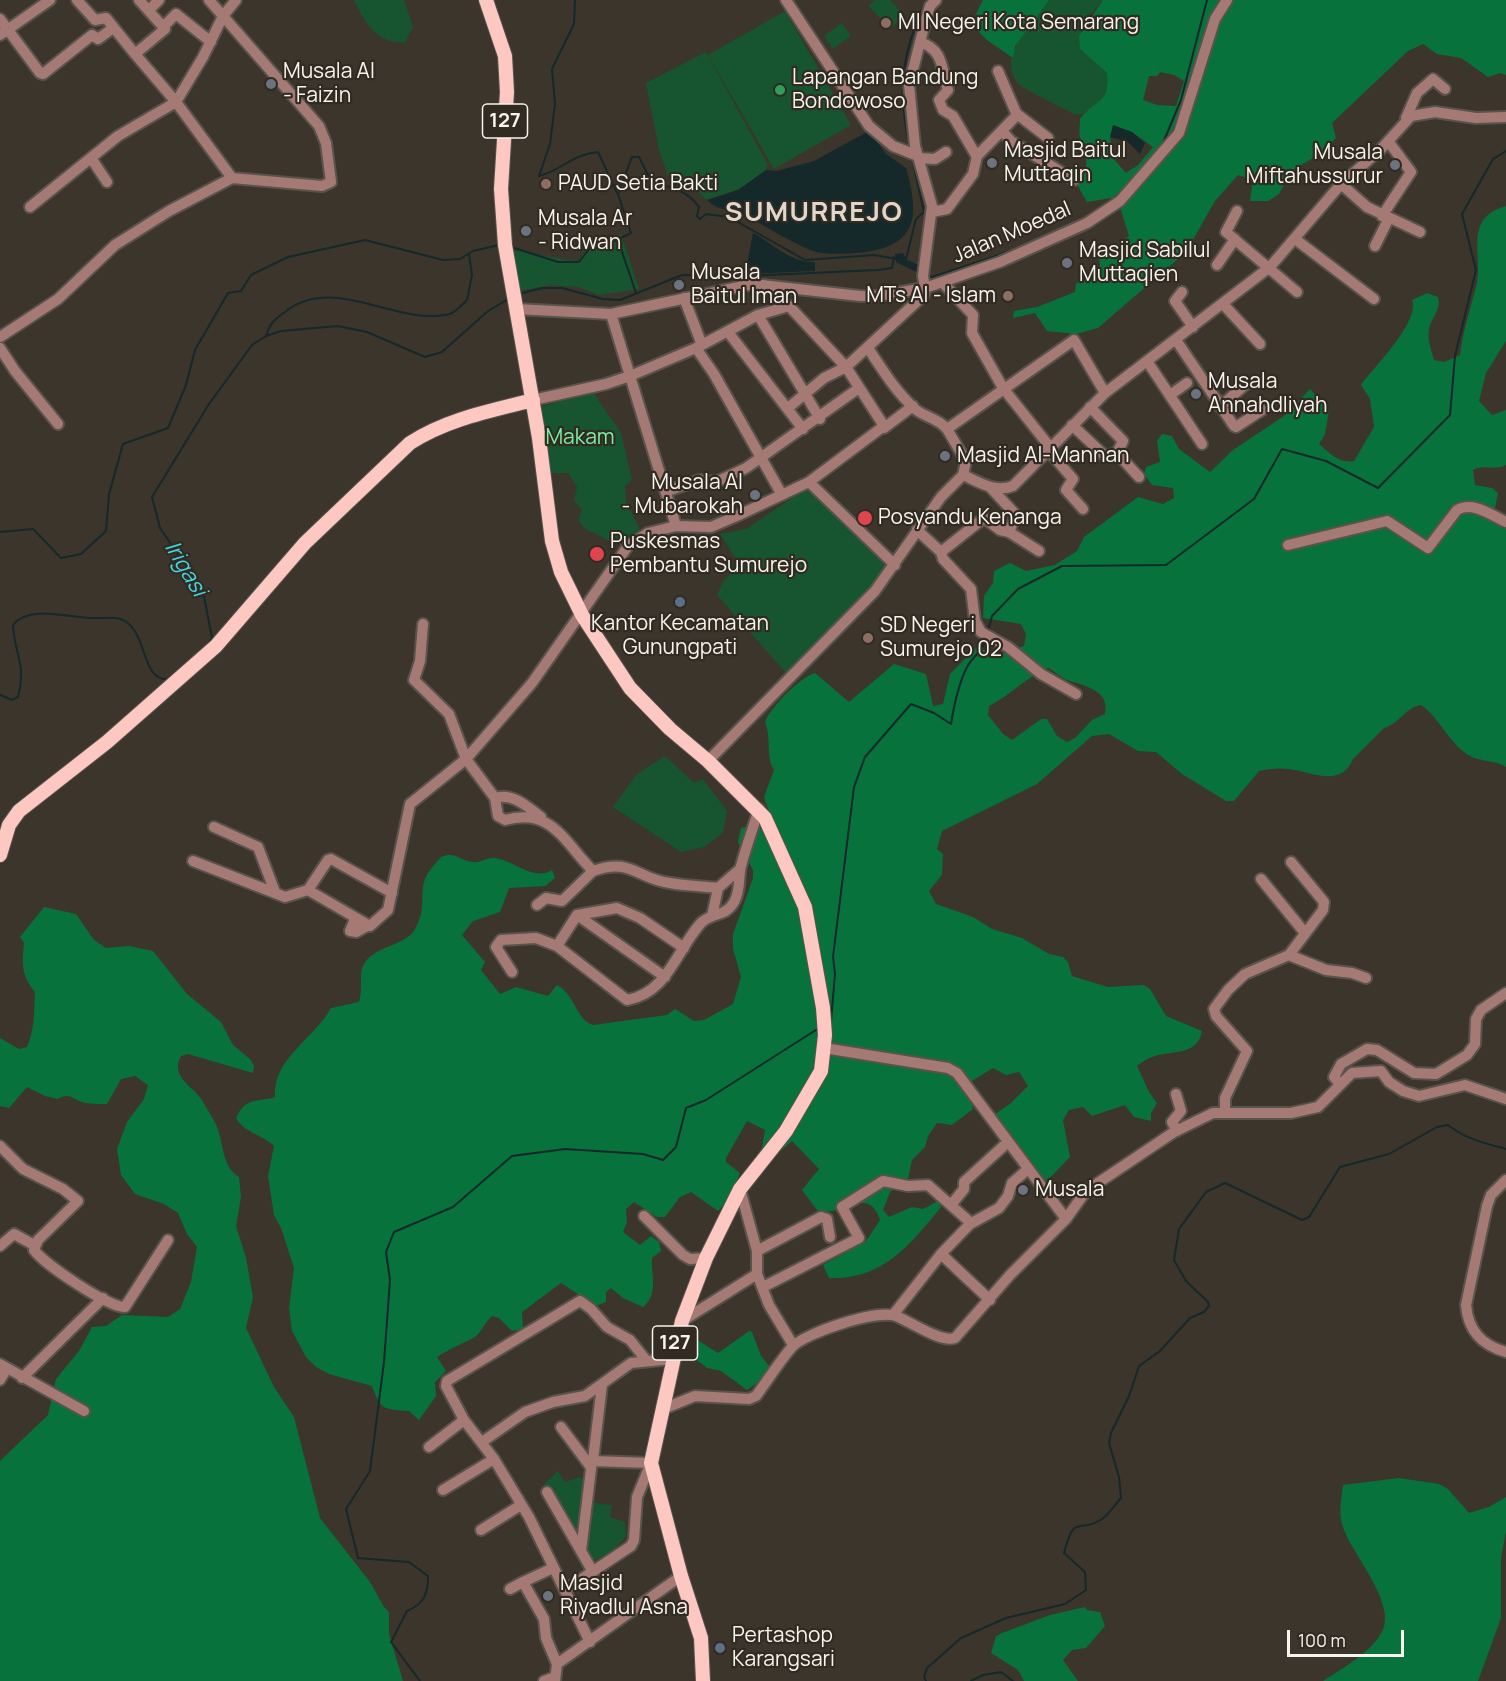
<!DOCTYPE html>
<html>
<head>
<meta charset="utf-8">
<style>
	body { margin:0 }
	#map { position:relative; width:1506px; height:1681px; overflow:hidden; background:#3b352c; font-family:Manrope,sans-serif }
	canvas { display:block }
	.scale { position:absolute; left:1287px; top:1630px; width:117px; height:27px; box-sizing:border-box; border:3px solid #f7f3ed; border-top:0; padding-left:8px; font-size:18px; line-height:21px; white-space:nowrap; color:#f7f3ed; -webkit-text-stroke:4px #312b22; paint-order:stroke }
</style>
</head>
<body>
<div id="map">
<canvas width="1506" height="1681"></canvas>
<div class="scale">100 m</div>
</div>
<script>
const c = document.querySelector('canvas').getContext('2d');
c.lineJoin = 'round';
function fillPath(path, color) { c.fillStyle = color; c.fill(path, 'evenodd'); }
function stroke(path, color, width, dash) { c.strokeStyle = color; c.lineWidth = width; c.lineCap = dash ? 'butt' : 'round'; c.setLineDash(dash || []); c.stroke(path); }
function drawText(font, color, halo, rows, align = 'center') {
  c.font = font + ' Manrope,sans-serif'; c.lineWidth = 4.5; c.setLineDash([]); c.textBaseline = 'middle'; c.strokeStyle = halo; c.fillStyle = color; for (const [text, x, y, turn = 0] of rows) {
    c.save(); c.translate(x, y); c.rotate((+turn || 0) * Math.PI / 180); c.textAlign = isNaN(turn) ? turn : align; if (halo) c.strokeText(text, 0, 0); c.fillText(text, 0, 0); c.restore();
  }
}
const green = new Path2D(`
	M354,0H404L413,27L405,42C378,45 364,22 354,0Z
	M875,0H890L905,16L890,29L869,6Z
	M1049,0H1103L1090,15L1080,49L1107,73C1109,92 1105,97 1091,108C1083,114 1083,115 1074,114C1063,108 1027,91 1020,85C994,59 1033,21 1049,0Z
	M785,11L851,125L774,169L708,55Z
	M842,23L851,36L833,49L824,36Z
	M706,52L768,165C761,188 725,192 707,200L697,191L668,176L659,150L646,83Z
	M621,234L639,289L599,295L578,287L550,285L519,291L508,250C532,251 554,259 578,261L592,242Z
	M593,392L621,433L632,480L625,486L626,501L640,530L615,544L584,528L578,520L582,510L574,500L577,487L568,473H547L537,408Z
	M811,485L891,565L879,582L787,674L717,595L724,580L740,565L720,534L746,529Z
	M665,756L694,783L703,779L727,811L723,833L704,847L681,852L613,807L637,774Z
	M558,1471L565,1482L579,1477L583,1479V1499L600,1504L612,1505L610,1517L625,1522L626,1536L615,1549L596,1560L590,1557C577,1531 563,1507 544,1484Z`);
const forest = new Path2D(`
	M983,0H1049L1015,46L1013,58L987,40L974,27L975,16Z
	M1103,0H1506V75L1500,73L1488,77L1461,58L1437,54L1423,44L1408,51L1332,123L1336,138L1318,155L1291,171L1279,194L1268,201H1250L1253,180L1238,175L1215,201L1186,252L1098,328L1076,334L1047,331L1035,313L1013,318L1014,311L1037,307L1075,292L1076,284L1100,266L1099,257L1129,236L1120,207L1111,198L1087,202L1076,183C1092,165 1086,158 1080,138C1079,133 1080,124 1080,119C1096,98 1110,104 1107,73L1080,49L1079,36ZM1160,72L1174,75L1184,81L1176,106L1157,105L1143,100L1149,76H1157ZM1132,132L1153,147L1138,165L1126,173L1110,155L1112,149L1110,137Z
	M1506,206V341L1486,373L1479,401L1492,415L1506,410V465C1495,471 1484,464 1473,470L1475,485L1492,488L1498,493L1493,518L1506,527V767C1496,760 1481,762 1470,756C1450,745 1438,716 1421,705C1406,707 1399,724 1384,728L1353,759C1341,789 1310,771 1288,769C1278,768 1268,769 1259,771L1234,801H1226L1182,774L1156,752L1138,751L1109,734L1092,736L1037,784L942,831L937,849L943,854L942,875L929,891L936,904L973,917L992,929L1022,938L1049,954L1063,957L1068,962L1072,976L1108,987L1144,985L1150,989L1166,1016L1202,1031C1197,1058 1169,1049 1150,1058C1146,1059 1141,1063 1137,1066L1149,1092L1157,1103L1151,1113V1121L1134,1117L1125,1105L1092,1116L1083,1107L1069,1110L1063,1120L1070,1157L1047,1181L1021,1154L992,1116L1010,1104L1028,1086L1019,1072L1006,1075L993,1068L969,1083L973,1109L952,1125L937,1123L928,1136L925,1147L912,1160L908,1179L890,1192L883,1210L889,1217L912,1207L923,1209L938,1201L941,1207C910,1245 883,1280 829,1278L823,1265L866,1241L880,1220C868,1183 843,1219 817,1210L802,1190L819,1169L792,1141L761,1168L752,1162L762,1148L765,1130L747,1121L726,1158V1162L740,1173L729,1199L718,1211L691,1192L680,1197L665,1217H657L634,1202L626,1209L627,1222L623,1232L640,1245L651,1236L659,1242L661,1251L652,1258C651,1276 659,1294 643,1307L623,1298L611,1288L606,1292V1302L596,1306L561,1283L522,1312L523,1329L512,1331L499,1318L492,1316C485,1322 480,1335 473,1338C460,1345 449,1349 437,1357L446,1371L435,1382L436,1396L419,1420L409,1411C384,1409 381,1411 372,1386L329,1374L316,1367L306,1357L292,1331L289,1308L294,1268L281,1228L274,1215L268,1176L274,1146C263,1135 243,1132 236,1118C246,1096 257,1103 275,1097C272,1059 315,1038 331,1008L359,1002C363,991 359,973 363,966C373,945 405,947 415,929C427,908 419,896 425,879C428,871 436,863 441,857C454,851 460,860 472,862C480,864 486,857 494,858C512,859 533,882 552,870L555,878L545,886L509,888L500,912L473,921L462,935L485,962L481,970L500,994L516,987L548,996L557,985C576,995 575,1019 593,1025L667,1015L675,1009L694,1021L704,1020L733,1004L741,977L733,949V934L753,878V870L738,842L741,828L750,826L761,829L772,821L764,797L774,770C765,755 772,739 765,722C770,708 800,677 815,673L849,702L894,664L926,674L933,706L943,704L950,674L976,648L1001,654L1024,646L1026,634L1021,624L983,618L984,596L993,583L994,571L1010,563L1026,571L1055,565L1077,551L1084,537L1138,497L1163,504L1174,498L1173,488L1152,485L1144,474L1146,467L1160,462L1157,441L1162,434L1172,436L1179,449L1210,472L1233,450L1284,416L1310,389L1329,410L1325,434L1319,444C1329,453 1340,464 1354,461L1374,427L1370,399L1361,385C1374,367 1420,322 1412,300L1427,293L1438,297C1441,309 1434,315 1430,325C1426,337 1431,349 1434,360L1444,362L1460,355C1463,330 1471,307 1477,283C1483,253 1463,218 1506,206ZM1048,668C1054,671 1059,676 1065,679C1082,686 1110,688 1105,714L1092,720L1075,738L1067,742L1057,736L1047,719H1041L1012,740L1003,734L988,715L989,706C1011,695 1026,677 1048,668Z
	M44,907L76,914L94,940L106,948L129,946L153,951L187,994L221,1022L233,1045L250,1059L254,1066L253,1073L188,1054L181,1056C171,1074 187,1083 198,1095C204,1102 208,1111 213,1119C225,1137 219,1165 239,1177L241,1197L236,1226L246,1258L253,1297L246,1328L274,1387L294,1417L320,1518L370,1582L384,1607L389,1612V1634L403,1681H0V1461L48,1415L56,1379L79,1351L92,1327L106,1326L122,1315L168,1317L180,1309L191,1282L197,1247L187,1234L178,1213L164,1204L135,1194L121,1175L117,1149L127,1122L144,1099L148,1085L135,1076L121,1079L107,1104C100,1104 93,1104 86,1103C75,1102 70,1091 58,1099L45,1096L27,1087L9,1108L0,1106V1038L19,1049L27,1047C35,1028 34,1012 35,992C21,975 22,964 24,943L20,937Z
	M749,1331L752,1332L761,1356L770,1367L768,1375L747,1390L721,1371L707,1368L686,1352L688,1337L691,1336L718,1353Z
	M1399,1478L1439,1484L1448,1489L1469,1513L1489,1507L1506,1497V1531L1501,1558V1618L1478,1681H1323C1343,1668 1376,1650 1384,1627C1392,1599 1353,1554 1344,1530C1338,1515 1341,1501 1343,1485Z
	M1085,1607L1087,1610L1100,1612L1105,1626L1086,1648L1072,1650L1063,1660L1078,1681H1024L1018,1670L991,1653L996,1636L1002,1633L1050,1615Z`);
const water = new Path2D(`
	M1113,125L1132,132L1145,143L1140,154L1128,142L1110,137Z
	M869,131L886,154L906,168C921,220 916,248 856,253C843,254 821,255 810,250C787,240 766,226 744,215C730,209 718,211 707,200L738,190L766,170L777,171L814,161Z
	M753,233C774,244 790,263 815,262V271L745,274Z
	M903,253L907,260L923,267L921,274L896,262L895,254Z`);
const stream = new Path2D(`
	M575,0L574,24L552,69L555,104L550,144L539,176C562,170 573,154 598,152L617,193
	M1163,143L1181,100L1207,0
	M910,148C900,104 899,67 916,25C919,17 922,7 927,0
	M618,240L636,293
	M511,247L558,262H579L593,244L615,241L631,233L618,194L632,157H639L653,185C671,185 688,192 699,207L697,216L700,219L706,214L729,217L805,260L874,255L897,259
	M906,259L916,219L924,212L912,157
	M926,274L932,277C990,257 1064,238 1113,199C1130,185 1145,164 1159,148
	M518,294L543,288H562L603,299L620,300L682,275L744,276L878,270L892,268L894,257
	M266,336C270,323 275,319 285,312C332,274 393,324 445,315C454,314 461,306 467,300L472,275L469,254
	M0,532L33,529L61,558L81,554L106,531L109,494L123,444L168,428L186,385L195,350L228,293L241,291L251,275L288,257L365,240L443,260L460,259L473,251L499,245
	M988,631L992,616L1018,589L1062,566L1166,565L1254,499L1282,449L1326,461L1378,488L1450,415L1455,356L1476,270L1462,214L1493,159L1506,151
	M207,646L212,638L203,591L160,528L152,497L209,404L252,345L266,336L281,331L338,326L367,332L425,357L442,352L488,311L510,298
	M0,695L12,700L18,697C27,665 14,653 13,625C28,605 67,617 89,618C102,619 118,614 129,624C147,640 143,682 169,679
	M829,1022L831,1021L835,974L833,957L854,787L865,757L911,704L934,713L951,724C954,705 958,685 967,667C973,655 981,655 986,639
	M420,1681L391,1642L407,1611C424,1604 428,1594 428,1576L409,1562L358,1558L346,1509L370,1471L384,1362L390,1280L386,1252L394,1232L453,1207L512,1156L565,1149L643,1154L663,1160L676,1147L686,1108L706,1100L819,1028
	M926,1681L924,1677L927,1668L961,1638L1006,1618L1065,1604L1086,1590L1085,1572L1064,1553C1075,1511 1078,1535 1102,1519C1109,1514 1115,1505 1121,1498L1119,1477L1109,1443L1111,1433L1129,1396L1139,1366L1160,1351L1190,1318L1204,1312L1209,1306L1208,1302L1186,1281L1174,1260L1179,1229L1206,1192L1225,1183L1302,1220L1309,1217L1340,1167L1389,1154L1437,1127L1448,1125C1466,1139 1484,1143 1506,1149
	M971,1681L983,1675L1001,1672L1013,1681`);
const minor = new Path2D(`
	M77,0L95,20L106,18L135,54
	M139,0L165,29L135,54L176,102L232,178
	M786,0L869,126L893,146L918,156
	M936,0L930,6L926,19L909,85L915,146L932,206L923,276L925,288L1000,262L1087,223L1120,201L1179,133L1215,19L1227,0
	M149,10L159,0
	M0,19L40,73L43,74L92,35L98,39L113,28
	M164,26L176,14L211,42
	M0,35L50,0
	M920,42C944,50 941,68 948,90L939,100L943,110L953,116L977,157
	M1017,114L1048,138
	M1406,118L1417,93L1433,79L1445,89
	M1002,131L1011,141L1074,180
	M91,158L107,182
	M919,158L935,159L946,152
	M1341,184L1367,207L1420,232
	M30,207L118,136L176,102L203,57L223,16L236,0
	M1237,211L1226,232L1297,292
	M932,212L947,209L973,174L977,156L1017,115L998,71
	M1382,216L1411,172L1388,141
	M1295,239L1374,299
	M1375,246L1388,220
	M1217,265L1235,239
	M943,283L973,315L972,333L1003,388L1050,447
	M1182,292L1175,301L1193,327
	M684,298L702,345
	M1223,304L1260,344
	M516,309L611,314L753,284L860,296H877L925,288L924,295L846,367L824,378L788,408
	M611,314L676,526
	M758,315L820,419
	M728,332L803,429
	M0,337L58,299L115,245L169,211L232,178L322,186L331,182L326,143L319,126L209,0
	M1176,340L1234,426L1236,427L1262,410
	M0,348L15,371L58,424
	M696,348L714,374L782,495
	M868,348C882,369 896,392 915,409C926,418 938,418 947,429
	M1147,361L1202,444
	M1170,395L1187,383
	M1220,407L1247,383
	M1072,425L1105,456L1117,453L1123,441L1090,407
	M884,428L913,406
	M1047,449L1073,479L1066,490L1083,509
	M1117,453L1139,477
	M963,475L966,461L947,429L1074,340L1105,393
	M809,482L895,565
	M991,488L1016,515L1009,532L1039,551
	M667,491L700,480L716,482L746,468L859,388
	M917,530L941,552L984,518L1000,530L1009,532
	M1288,545L1387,521L1428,548L1457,510C1473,501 1491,515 1506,522
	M941,552L943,559L971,589L975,621L981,632L1008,647L1041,674L1076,694
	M423,624L420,661L414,680L449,714L466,759L495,798L498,816L505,820C552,807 564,842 593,871C631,857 637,879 670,883C686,886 702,886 718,888L740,869
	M708,761L875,591L941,497L963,475C979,482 995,493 1013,486L1105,393L1270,267L1341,184L1381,149L1411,116L1435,112L1476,118L1506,117
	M495,798C512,792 528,807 541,817
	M214,827L258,847L275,892
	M193,861L285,897L308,890L370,926L388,910L410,804L466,759L532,683L628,546L648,533L676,526L711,527L739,515L809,482L884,426L846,367L789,306L758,315L696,348L630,376L606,384L533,400
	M1261,879L1305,933
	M308,890L328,860L331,859L392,893
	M537,905L546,898L562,901L593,871
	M577,915L665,977
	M712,916L718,888
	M355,919L350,931L356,932L367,926
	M684,948L640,918L617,908L577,915L557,946L627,1000C668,993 677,949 701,923C712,912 726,917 734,902C741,890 738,878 741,866C746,847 753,828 759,809
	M1289,955L1326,970L1352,973L1366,978
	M512,972L496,947L501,940L536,938L557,946
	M824,1048L948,1068L957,1073L1066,1219
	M1339,1083L1334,1077L1341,1064L1367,1049L1377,1050L1414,1073L1436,1074L1467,1055L1475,1044L1476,1019L1481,1010L1506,993
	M1176,1094L1181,1111L1172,1122L1177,1131
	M1225,1111V1098L1247,1051L1216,1016L1214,1009L1228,990L1245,974L1289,955L1323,910L1324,902L1291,862
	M0,1146L23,1169L63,1189L78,1201L38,1240L34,1250C44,1264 109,1308 125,1307L168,1240
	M1506,1180L1491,1195L1487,1206L1466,1305C1468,1330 1481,1345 1506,1352
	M740,1189L757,1251V1274L769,1305L793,1345
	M951,1205L964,1189V1182L1008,1142
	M644,1216L683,1255L690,1259L706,1258
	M0,1246L14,1234L34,1245
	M757,1251L821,1217L827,1219L830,1237
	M941,1254L990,1300
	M763,1287L859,1238L842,1207L883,1181L908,1186L928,1185L971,1223
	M893,1315L941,1254L970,1224L999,1208L1008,1196L1012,1183L1028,1169
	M682,1321L757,1274
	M0,1364L84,1411
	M22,1378L103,1298
	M0,1380L7,1368
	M663,1409L695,1396L749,1399L756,1396C768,1380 779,1362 792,1347C805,1333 877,1309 896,1316C911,1322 941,1343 955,1338L1010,1275L1066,1219L1086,1191L1174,1132L1213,1113H1291L1318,1107L1352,1073L1381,1071L1389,1082L1403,1091L1419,1096L1465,1085L1506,1099
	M561,1427L590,1466
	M482,1442L525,1412L553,1402L585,1396L631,1363L672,1359
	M429,1447L464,1420
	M593,1460L602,1385
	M443,1490L494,1459
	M547,1492L593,1572
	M481,1530L521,1505
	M553,1568L523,1582L544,1619L546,1638L557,1664
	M510,1589L523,1582
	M565,1590L631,1546L634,1540L637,1497L651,1463L592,1461L581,1551
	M590,1642L529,1517L494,1459L464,1420L446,1386L447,1381L580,1301L591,1309L607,1327L630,1340L646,1360
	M544,1681L555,1677
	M555,1681L557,1664L681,1576`);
const major = new Path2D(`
	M486,0L505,56L507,92L501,189L505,245L539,438L552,541L561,572L582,615L630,688L670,729L708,761L765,818L805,907L823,1008L825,1035L821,1071L786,1131L740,1189L706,1258L682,1321L651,1463L681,1576L701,1638L703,1681
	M0,855L9,825L19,811L107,742L216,646L305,543L410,443C447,419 490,411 533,400`);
const markers = [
	[886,23,6,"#8d6e63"],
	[271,84,6,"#6b7280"],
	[780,90,6,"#2e9e5b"],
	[992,163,6,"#6b7280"],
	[1395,165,6,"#6b7280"],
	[546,184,6,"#8d6e63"],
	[526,231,6,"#6b7280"],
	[1067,263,6,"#6b7280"],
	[679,285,6,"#6b7280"],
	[1008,296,6,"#8d6e63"],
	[1196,394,6,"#6b7280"],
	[945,456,6,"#6b7280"],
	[755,495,6,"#6b7280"],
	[865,518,8,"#e0444e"],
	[597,554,8,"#e0444e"],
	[680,602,6,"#5c6f8a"],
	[868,638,6,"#8d6e63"],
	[1023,1190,6,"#6b7280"],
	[548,1596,6,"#6b7280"],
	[720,1648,6,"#5c6f8a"]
];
const shields = [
	[505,121,45],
	[675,1343,45]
];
const shieldNames = [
	["127",505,121],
	["127",675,1343]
];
const poiNames = [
	["MI Negeri Kota Semarang",898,23],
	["Musala Al",283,72],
	["- Faizin",283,96],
	["Lapangan Bandung",792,78],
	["Bondowoso",792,102],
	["Masjid Baitul",1004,151],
	["Muttaqin",1004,175],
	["Musala",1383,153,"right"],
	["Miftahussurur",1383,177,"right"],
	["PAUD Setia Bakti",558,184],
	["Musala Ar",538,219],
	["- Ridwan",538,243],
	["Masjid Sabilul",1079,251],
	["Muttaqien",1079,275],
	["Musala",691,273],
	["Baitul Iman",691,297],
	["MTs Al - Islam",996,296,"right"],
	["Musala",1208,382],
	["Annahdliyah",1208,406],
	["Masjid Al-Mannan",957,456],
	["Musala Al",743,483,"right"],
	["- Mubarokah",743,507,"right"],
	["Posyandu Kenanga",878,518],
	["Puskesmas",610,542],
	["Pembantu Sumurejo",610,566],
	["Kantor Kecamatan",680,624,"center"],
	["Gunungpati",680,648,"center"],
	["SD Negeri",880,626],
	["Sumurejo 02",880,650],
	["Musala",1035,1190],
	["Masjid",560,1584],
	["Riyadlul Asna",560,1608],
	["Pertashop",732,1636],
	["Karangsari",732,1660]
];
const streetNames = [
	["Jalan Moedal",1012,233,-23]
];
const parkNames = [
	["Makam",580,438]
];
const waterNames = [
	["Irigasi",185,569,59]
];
const districtNames = [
	["SUMURREJO",814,213]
];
fillPath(green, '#165530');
fillPath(forest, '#08723c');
fillPath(water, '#15282a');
stroke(stream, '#15282a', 2);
stroke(minor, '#59534b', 14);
stroke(major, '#59534b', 16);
stroke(minor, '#a57a75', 10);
stroke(major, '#fdc8c1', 14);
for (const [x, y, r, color] of markers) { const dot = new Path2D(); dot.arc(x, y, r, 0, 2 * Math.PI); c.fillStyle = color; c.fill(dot); stroke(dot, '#312b22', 2); }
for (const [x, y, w] of shields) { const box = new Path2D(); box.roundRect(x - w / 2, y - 17, w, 34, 4.5); c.fillStyle = '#312b22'; c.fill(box); stroke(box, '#f7f3ed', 1.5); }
drawText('bold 20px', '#f7f3ed', null, shieldNames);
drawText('21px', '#f7f3ed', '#312b22', poiNames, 'left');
drawText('21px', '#f7f3ed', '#312b22', streetNames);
drawText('21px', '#79eda1', '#312b22', parkNames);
drawText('italic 22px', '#44d6e3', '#312b22', waterNames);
c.letterSpacing = '1.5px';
drawText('bold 27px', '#e0d8cc', '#312b22', districtNames);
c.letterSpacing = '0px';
</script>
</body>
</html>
